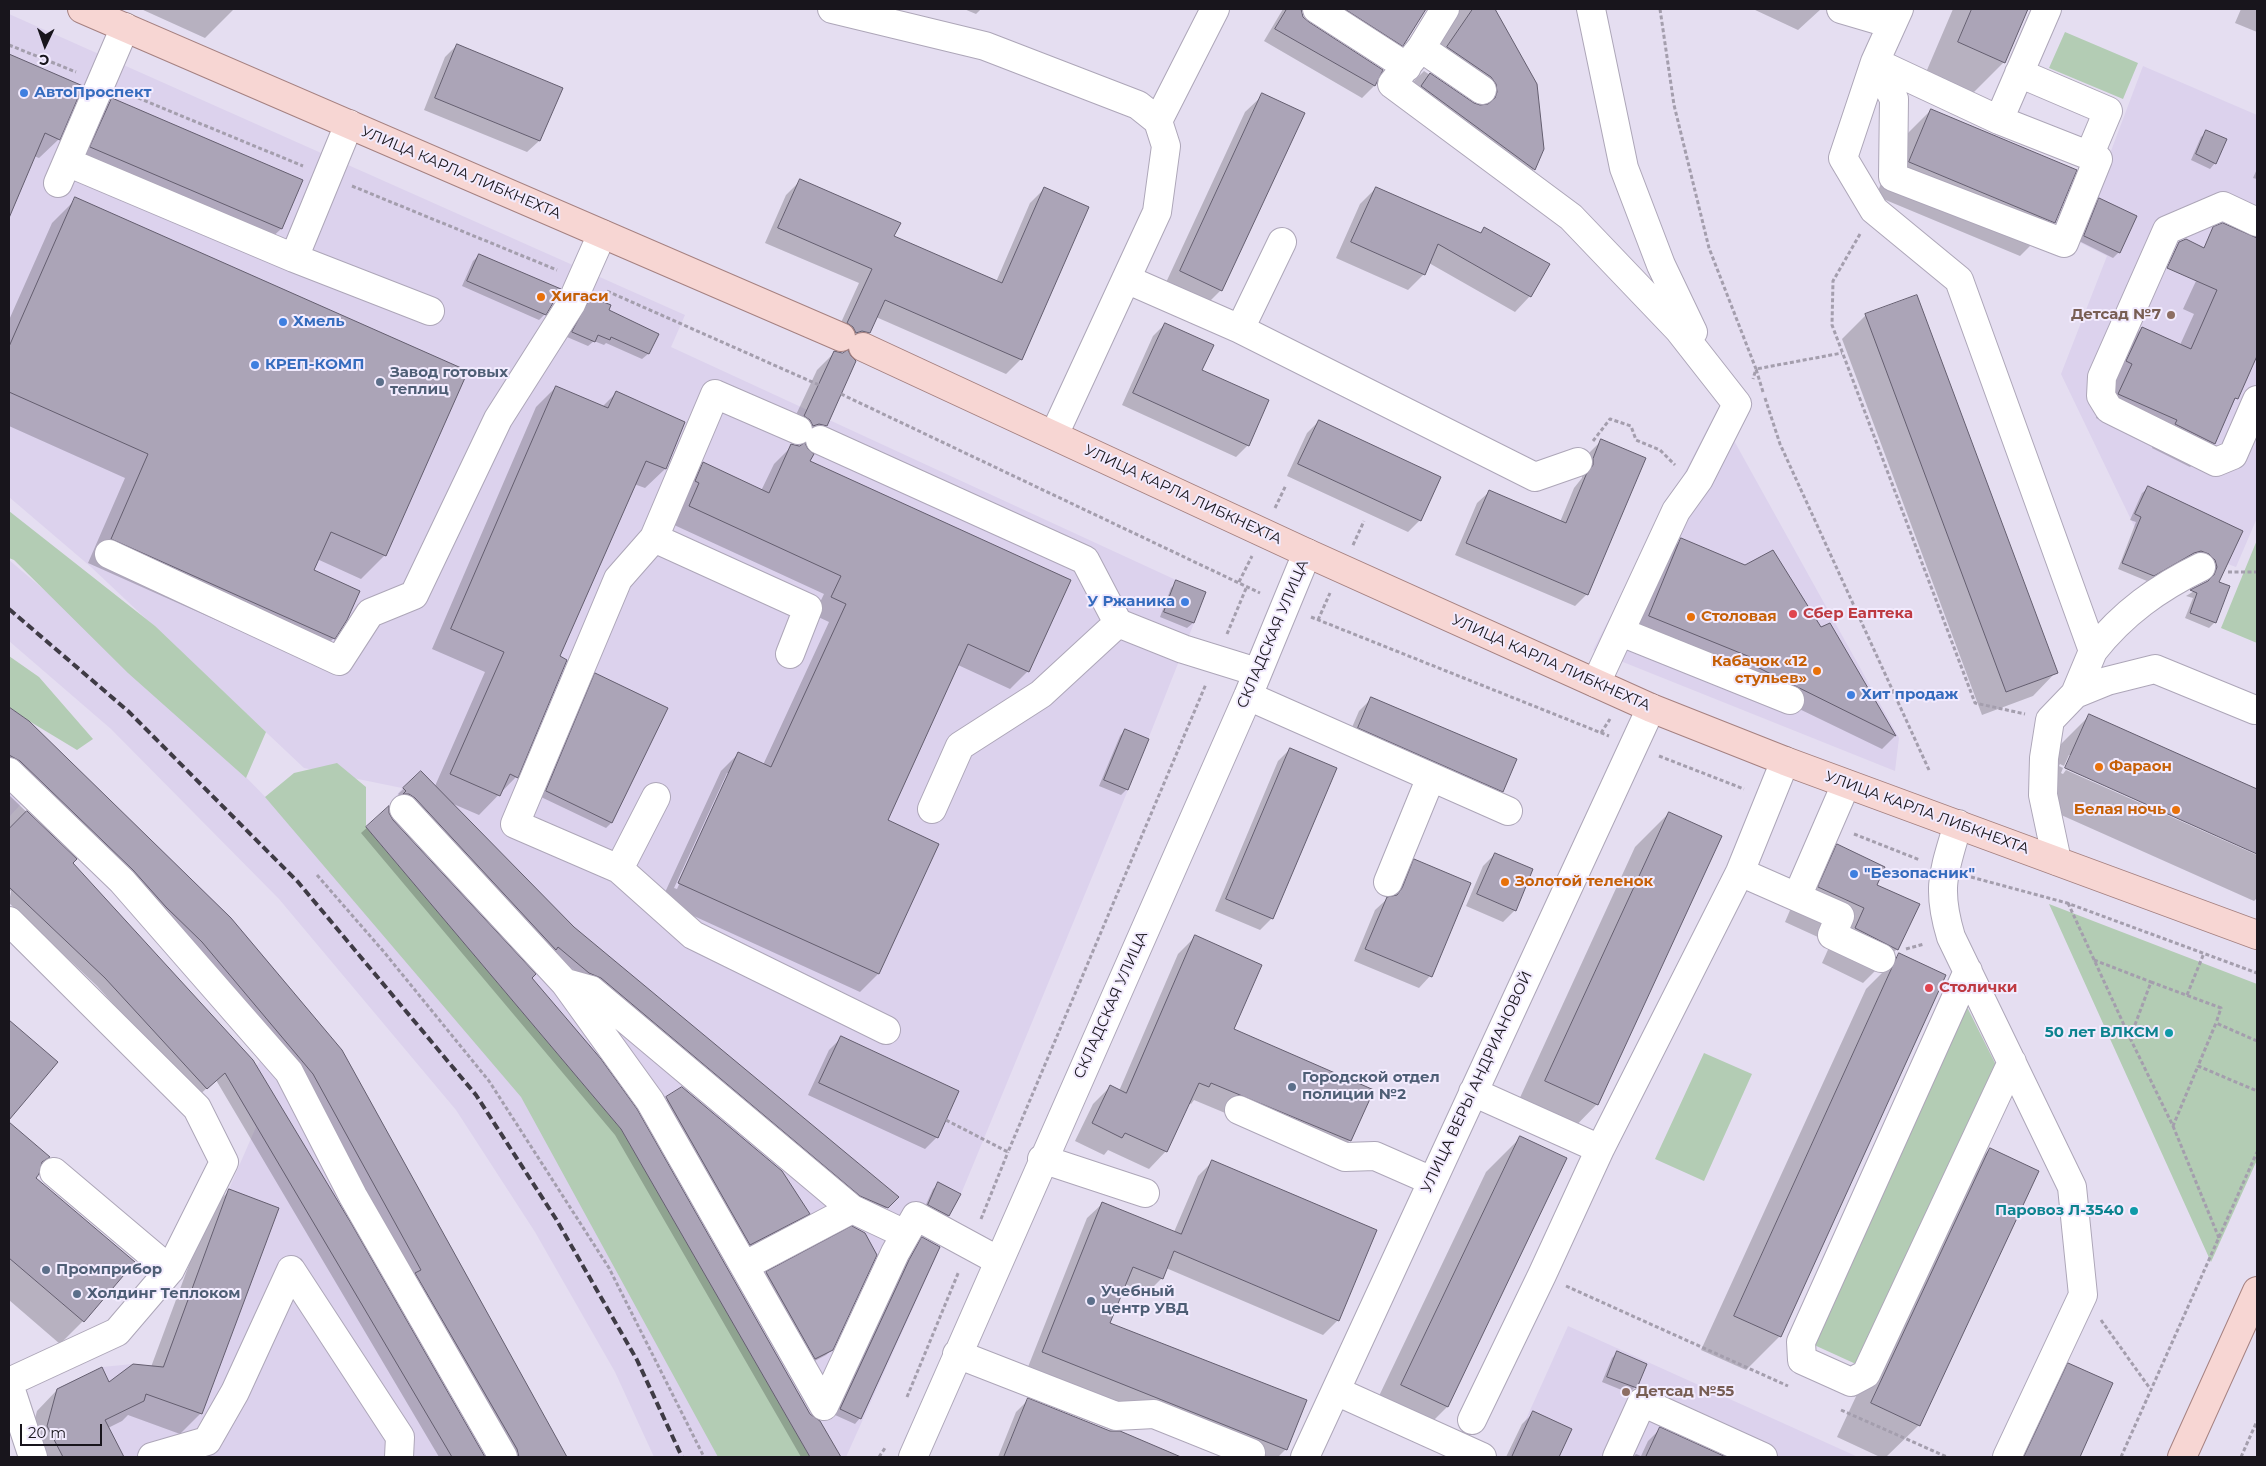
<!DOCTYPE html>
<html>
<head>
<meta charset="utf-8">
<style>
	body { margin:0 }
	#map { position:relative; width:2266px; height:1466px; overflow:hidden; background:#e5def1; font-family:Montserrat,sans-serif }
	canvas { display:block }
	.frame { position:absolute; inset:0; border:10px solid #18151c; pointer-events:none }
	.north { position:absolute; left:20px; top:20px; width:50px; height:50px; -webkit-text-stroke:4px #f2ebfe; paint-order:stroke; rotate:183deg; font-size:14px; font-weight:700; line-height:20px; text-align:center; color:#18151c }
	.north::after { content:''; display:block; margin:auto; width:18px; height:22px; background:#18151c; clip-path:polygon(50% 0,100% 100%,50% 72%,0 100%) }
	.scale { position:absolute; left:20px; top:1424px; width:82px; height:22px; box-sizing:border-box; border:2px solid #18151c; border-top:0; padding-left:6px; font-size:15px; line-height:18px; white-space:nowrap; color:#18151c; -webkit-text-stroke:4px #f2ebfe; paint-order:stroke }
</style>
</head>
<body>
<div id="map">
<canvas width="2266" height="1466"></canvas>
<div class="frame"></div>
<div class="north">С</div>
<div class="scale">20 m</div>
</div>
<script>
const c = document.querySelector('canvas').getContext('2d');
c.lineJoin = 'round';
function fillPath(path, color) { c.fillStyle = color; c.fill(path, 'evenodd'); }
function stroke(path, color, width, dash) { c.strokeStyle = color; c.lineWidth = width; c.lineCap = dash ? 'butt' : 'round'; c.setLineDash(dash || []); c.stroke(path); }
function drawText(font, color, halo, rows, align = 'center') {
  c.font = font + ' Montserrat,sans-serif'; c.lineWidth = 4; c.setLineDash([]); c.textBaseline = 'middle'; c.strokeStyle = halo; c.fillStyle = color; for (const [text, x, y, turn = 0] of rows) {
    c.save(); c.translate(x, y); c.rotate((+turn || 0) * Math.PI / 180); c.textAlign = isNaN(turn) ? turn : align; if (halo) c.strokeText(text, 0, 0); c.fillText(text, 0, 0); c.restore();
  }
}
const built = new Path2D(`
	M9,14L685,315L671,347L1176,580L1164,612L1194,623L1128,790L961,1194L946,1223L942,1244L846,1457H810L621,1129L366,827L388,807L402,788L304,768L91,567L9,497Z
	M2143,66L2257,115V518L2236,567L2136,530L2061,374L2107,256L2077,241Z
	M1717,410L1899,738L1895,771L1593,650Z
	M9,560L154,683L325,858L506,1073L588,1200L723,1457H654L615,1372L535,1232L456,1110L279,899L111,729L9,641Z
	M9,707L29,721L231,917L342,1050L567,1457H63L47,1427L57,1389L102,1367L133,1364L163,1367L229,1189L256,1127L237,1094L263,1057L117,886L23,802L9,817Z
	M1568,1326L1858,1457H1509Z`);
const green = new Path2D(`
	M2065,32L2138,63L2123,99L2049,68Z
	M9,511L155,626L266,732L246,778L128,673L14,560L9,558Z
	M2257,540V643L2221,628Z
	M9,656L39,677L93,739L77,750L29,721L9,707Z
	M337,763L366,787V827L621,1129L810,1457H718L521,1097L265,797L294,773Z
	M2049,904L2257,984V1160L2211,1262Z
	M1967,1007L1997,1067L1858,1365L1812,1344Z
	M1704,1053L1752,1074L1704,1181L1655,1159Z`);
const shadow = new Path2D(`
	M141,9H234L205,38Z
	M964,9H981L976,14Z
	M1283,9H1300L1302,16L1307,23L1381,71L1374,86L1362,98L1264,41Z
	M1316,9H1425L1402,45L1390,57Z
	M1443,9H1483L1529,107L1543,149L1533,170L1522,181L1412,83L1424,71L1473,104L1480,107L1486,104L1485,96L1431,56Z
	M1753,9H1821L1798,30Z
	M1953,9H2027L2004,62L1970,96L1924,77Z
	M2241,9H2257V32L2235,23Z
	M457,45L539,141L527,152L424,110L445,57Z
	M9,56L81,86L59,139L39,158L34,156L9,215Z
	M1263,95L1221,290L1203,308L1163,289L1245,112Z
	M112,100L301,181L281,229L269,240L79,159L100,111Z
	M1931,110L2054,222L2020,256L1876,196L1897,144Z
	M2207,132L2215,163L2210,169L2191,160L2201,137Z
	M2257,169V179L2253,178Z
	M800,181L893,237L996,282L1030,203L1044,189L1021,359L1006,374L876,317L868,332L854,347L834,338L859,283L765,243L786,195Z
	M1376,188L1479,234L1485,229L1530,296L1515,312L1429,263L1424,274L1408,290L1336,258L1360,204Z
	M76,199L385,555L361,579L317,559L312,571L334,638L310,662L88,563L125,478L9,426V320L52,223Z
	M2099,200L2119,252L2113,258L2079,241L2094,205Z
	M2232,229L2257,240V353L2214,443L2190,467L2152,448L2154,444L2096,418L2109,387L2118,352L2142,328L2180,345L2194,314L2183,309L2209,253Z
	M479,255L545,314L539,320L462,286L473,261Z
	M592,298L607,311L657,334L648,354L642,359L606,343L604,345L594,341L588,346L567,337L586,304Z
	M1866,315L2056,672L2033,696L1982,715L1842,339Z
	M1165,324L1201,371L1248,445L1236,457L1122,405L1153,336Z
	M835,352L826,425L808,443L795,444L787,434L817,370Z
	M556,387L602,407L616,393L665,469L645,488L634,484L559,657L516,777L479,815L451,803L573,928L897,1197L881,1213L855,1201L552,952L398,794L421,772L435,786L485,672L432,649L536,407Z
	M1319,421L1420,520L1408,532L1287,476L1307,433Z
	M1602,440L1587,594L1575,606L1455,555L1477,503L1489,492L1560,522L1574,488L1582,478V471L1590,452Z
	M792,446L1028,671L1010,689L958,665L886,820L937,844L878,974L860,992L661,901L721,771L739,753L763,765L829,622L814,615L824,594L672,524L685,482L703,464L761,491L774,464ZM727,773H730L677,889L674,888Z
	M2148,488L2241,531L2218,583L2215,622L2209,628L2185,618L2193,598L2186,596L2209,582L2212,574L2195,556L2187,558L2147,581L2118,569L2136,522L2130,520L2142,493Z
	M1681,540L1820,628L1830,625L1895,736L1882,749L1636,630L1667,554Z
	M1177,582L1204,593L1193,623L1187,628L1160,617L1171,588Z
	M596,675L666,709L611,823L606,828L541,797L590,680Z
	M1371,699L1502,791L1490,803L1347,739L1359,711Z
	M9,708L28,722L341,1051L566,1457H508L305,1083L9,767Z
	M2089,716L2257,791V852L2067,767L2072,755H2069L2064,766L2060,764L2059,766L2063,768L2061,773L2063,774L2066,770L2257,855V898L2254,901L2032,802L2055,750Z
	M1125,730L1127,789L1121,795L1099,786L1120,736Z
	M1290,749L1272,918L1260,930L1215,911L1278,761Z
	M9,795L75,859L72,863L350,1224L484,1457H439L216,1080L197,1097L97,986L9,903L11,891L9,890Z
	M388,809L392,820L531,978L809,1415L819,1421L839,1457H801L615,1135L361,833Z
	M1669,813L1597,1104L1563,1139L1512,1115L1635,847Z
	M1837,846L1876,885L1897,949L1863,983L1822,963L1831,943L1785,922L1803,880Z
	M1495,854L1515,910L1503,922L1466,906L1483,866Z
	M1415,860L1430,976L1419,988L1354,961L1375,910L1388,898L1393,897L1403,872Z
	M1195,937L1233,1030L1350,1140L1333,1158L1194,1100L1191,1104L1188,1103L1166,1151L1149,1169L1108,1150L1104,1155L1075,1141L1093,1104L1110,1087L1119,1091L1178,954Z
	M1900,955L1780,1336L1746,1370L1701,1350L1866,989Z
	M9,1021L56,1062L9,1118Z
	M841,1038L937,1137L925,1149L808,1095L829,1050Z
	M682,1088L808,1213L803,1219L744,1250L661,1104Z
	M9,1124L48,1157L40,1166L34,1178L83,1321L60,1344L9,1300Z
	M1520,1138L1565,1159L1447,1407L1413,1441L1368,1419L1486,1172Z
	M1990,1149L1919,1425L1886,1457H1880L1837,1437L1956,1183Z
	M1212,1162L1338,1320L1323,1335L1166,1268L1162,1278L1147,1293L1125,1284L1109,1323L1286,1449L1278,1457H1254L1028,1367L1087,1218L1102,1204L1174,1232L1198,1176Z
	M939,1184L948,1216L943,1221L923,1211L933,1189Z
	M229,1191L201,1413L180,1434L128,1415L122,1421L108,1428L121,1455L119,1457H32L27,1448L37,1411L57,1390L108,1384L151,1367L209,1211Z
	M852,1228L832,1349L826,1355L809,1364L761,1279L766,1273Z
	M922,1239L860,1418L855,1424L835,1415L904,1267L917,1244Z
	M1617,1353L1645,1364L1634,1388L1629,1393L1602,1382L1612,1358Z
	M2069,1364L2112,1384L2078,1457H2007L2035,1398Z
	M1028,1400L1110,1432L1120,1433L1180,1457H998L1016,1412Z
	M1534,1412L1571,1430L1558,1457H1506L1522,1424Z
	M1660,1429L1722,1457H1633L1636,1454L1641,1456L1648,1441Z`);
const building = new Path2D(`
	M1287,9H1301L1303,17L1309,22L1383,70L1375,86L1275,29Z
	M1345,9H1426L1403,46Z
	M1473,9H1495L1537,84L1544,149L1535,170L1421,86L1430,73L1474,103L1480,105L1488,104L1495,98L1497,92L1496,84L1491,77L1447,47Z
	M1972,9H2028L2005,63L1958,42Z
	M457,44L563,88L540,141L435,98Z
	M9,54L83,86L60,140L45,133L9,218Z
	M1262,93L1305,113L1222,291L1180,271Z
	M112,98L303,180L282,229L90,147Z
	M1931,109L2077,170L2055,223L1909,162Z
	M2206,130L2227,139L2216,164L2196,154Z
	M800,179L901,223L894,236L1002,283L1044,187L1089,207L1022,360L885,300L870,333L862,331L856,333L853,327L847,323L872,269L778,228Z
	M1376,187L1481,233L1484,227L1550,264L1531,297L1438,244L1425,275L1351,242Z
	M75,197L468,371L386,556L331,532L314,570L360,591L347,620L335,639L111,539L148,454L9,392V347Z
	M2099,198L2137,216L2120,253L2084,236Z
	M2223,223L2257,238V356L2238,399L2235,398L2215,444L2175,424L2177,420L2118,394L2132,364L2126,361L2142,327L2191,349L2217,290L2167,268L2179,242L2186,239L2204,248L2213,227Z
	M479,254L561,289L546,315L467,281Z
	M1917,295L2058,673L2006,692L1865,314Z
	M591,297L611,305L609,310L659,334L649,354L611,337L610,340L598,335L595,342L572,332Z
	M1165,323L1214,345L1202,370L1269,400L1249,446L1133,393Z
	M848,350L851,356L856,361L827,426L819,424L813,426L810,420L804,416L834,351L842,353Z
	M556,386L608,408L616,391L685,422L666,469L646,461L560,656L567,660L518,778L510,774L500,796L450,774L504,652L451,629Z
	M1319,420L1441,477L1421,521L1298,464Z
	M1601,439L1646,458L1588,595L1466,543L1489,490L1566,523L1586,475L1593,465V459Z
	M805,443L808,449L814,454L810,461L1071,580L1029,672L968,644L888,820L939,844L879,974L678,883L738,752L771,767L846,604L831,597L841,576L689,506L699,483L695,481L703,462L769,493L791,444L799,446Z
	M2148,486L2243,531L2219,582L2230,586L2216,623L2190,613L2197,593L2190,590L2208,581L2214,575L2217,567L2215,560L2209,554L2201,551L2194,553L2154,576L2122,563L2141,517L2135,514Z
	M1681,538L1745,565L1773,550L1821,627L1830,623L1896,736L1757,667L1760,661L1649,616Z
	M1176,580L1206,592L1194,623L1164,612Z
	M595,673L668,708L612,823L546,791Z
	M1371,697L1517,759L1503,792L1358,728Z
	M9,707L29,721L231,918L342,1050L567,1457H519L517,1449L415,1273L421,1270L313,1074L202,942L166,907L133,870L20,761L9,755Z
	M2089,714L2257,789V854L2065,768Z
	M1125,729L1149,739L1128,790L1104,780Z
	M1290,748L1337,768L1273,919L1226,899Z
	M421,771L574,927L899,1197L888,1208L860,1196L601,978L589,973L558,947L556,950L415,798L409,794H403L406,791L403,788Z
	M389,806V813L393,820L536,974L532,978L601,1059L637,1109L810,1414L820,1421L841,1457H810L621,1129L366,827Z
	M27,811L77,859L73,863L253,1060L351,1223L485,1457H452L225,1073L207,1089L105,978L9,887V829Z
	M1669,812L1722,836L1598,1105L1545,1081Z
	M1837,844L1885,867L1877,885L1920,904L1898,950L1855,928L1864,908L1818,887Z
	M1495,853L1533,869L1516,911L1477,894Z
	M1414,859L1471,883L1432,977L1365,949L1387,897L1397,895L1402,888Z
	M1195,935L1262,965L1234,1029L1374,1090L1351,1141L1211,1083L1209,1087L1199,1083L1167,1152L1125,1133L1122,1138L1092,1123L1110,1085L1126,1093Z
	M1899,953L1946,975L1781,1337L1734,1316Z
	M9,1020L58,1062L9,1120Z
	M841,1036L959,1091L938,1138L819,1083Z
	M682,1087L782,1171L810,1214L750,1245L666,1097Z
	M9,1122L50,1157L42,1162L39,1174L36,1178L135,1262L84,1322L9,1258Z
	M1520,1136L1567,1158L1448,1407L1401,1385Z
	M1990,1148L2039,1171L1920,1426L1871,1403Z
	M1212,1160L1377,1230L1339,1321L1174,1251L1163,1279L1133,1267L1110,1323L1307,1400L1287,1450L1042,1352L1102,1202L1181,1234Z
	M938,1182L961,1194L949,1216L928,1205Z
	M229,1189L279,1208L202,1414L146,1394L144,1401L105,1420L124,1457H63L47,1426L57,1389L102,1367L109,1382L133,1364L163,1367Z
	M852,1226L865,1233L877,1255L833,1350L815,1359L766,1272Z
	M922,1237L940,1247L861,1419L840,1409L909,1260Z
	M1617,1351L1647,1364L1637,1388L1607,1377Z
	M2068,1363L2113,1383L2080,1457H2024Z
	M1028,1398L1110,1431H1120L1181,1457H1004Z
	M1533,1411L1572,1429L1559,1457H1512Z
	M1660,1427L1726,1457H1646Z`);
const path = new Path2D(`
	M1660,9L1674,105L1709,248L1756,369L1753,379
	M9,45L76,72
	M126,93L303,166
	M352,186L557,270
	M1860,234L1833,281L1832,325L1975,703L2025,714
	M607,291L819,385
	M1763,392L1756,369L1842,353
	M841,394L1260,593
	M1765,398L1780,444L1929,770
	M1593,441L1610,419L1631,426L1636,440L1660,450L1675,465
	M1275,508L1286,485
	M1353,545L1364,521
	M2228,572H2257
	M1239,582L1252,556
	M1311,617L1609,736
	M1318,620L1330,593
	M1227,634L1247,586
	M1601,733L1610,719
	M1659,756L1744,789
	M1854,834L1920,860
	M317,875L384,952L489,1081L609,1268L704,1457
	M1971,877L2067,903L2257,973
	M2068,903L2130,1038L2151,982L2221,1008L2216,1023
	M1906,949L1924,944
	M2094,960L2151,982
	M2187,995L2204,953
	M2130,1038L2173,1126L2198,1066
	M2257,1041L2216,1023L2198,1066L2257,1091
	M946,1120L1008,1152L1206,684
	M2173,1126L2219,1238
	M981,1219L1008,1152
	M1566,1286L1788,1386
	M2101,1320L2151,1390
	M907,1397L959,1271
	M1841,1410L1947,1457
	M879,1457L885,1448
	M2121,1457L2257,1152
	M2241,1457L2257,1421`);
const minor = new Path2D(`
	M832,9L985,46L1138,105L1158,121L1166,146L1157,212L1054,435
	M1317,9L1407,67
	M1445,9L1421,48L1482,90
	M1591,9L1624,168L1661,265L1693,332
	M1841,9L1892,24
	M1899,9L1875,62L1999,120L2098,159L2064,243L1893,177L1894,99L1875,62L1843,158L1874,210L1959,280L2093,651L2075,694L2050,720L2044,758L2043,795L2057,861
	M1421,48L1392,84L1571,217L1679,330L1737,404L1699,479L1676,511L1596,683
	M2019,73L2108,111L2089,156
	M1999,120L2047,9
	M1158,121L1215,9
	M67,162L294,258L349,124
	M58,183L125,27
	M2257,222L2223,206L2167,230L2102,377L2101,396L2109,409L2216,462L2233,455L2257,400
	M294,258L430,311
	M1126,279L1240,329L1535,477L1578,462
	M1240,329L1282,242
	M820,440L1085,560L1118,623
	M654,538L618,579L515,824L619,869L656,797
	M109,554L339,661L370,613L414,595L498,419L571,304L602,234
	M1621,632L1790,700
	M2093,651C2123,613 2158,588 2201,567
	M790,654L808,608L654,538L715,394L798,430
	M2075,694L2107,681L2155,669L2255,710
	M1248,696L1508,811
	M9,772L122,881L289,1072L353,1196L503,1457
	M404,809L565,983L650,1101L824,1406L895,1253L916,1216L999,1261
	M932,809L960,746L1041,694L1118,623L1183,649L1257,672
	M1958,824C1944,872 1936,887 1951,937L2072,1187L2083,1295L2007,1457
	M619,869L693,935L886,1030
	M1740,872L1840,916L1832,935L1881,958
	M1388,882L1431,777
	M1797,897L1846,784
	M9,921L197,1108L224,1162L170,1270
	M1968,971L1801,1342L1802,1360L1851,1382L1866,1374L2012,1062
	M566,983L591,990L852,1209L905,1234
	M1473,1092L1600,1149
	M1239,1110L1345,1157L1375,1156L1432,1181
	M1042,1159L1145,1193
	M744,1266L852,1209
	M957,1354L1116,1416L1154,1414L1251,1453
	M9,1382L117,1332L170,1270L54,1172
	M9,1384L33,1457
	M1336,1391L1482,1457
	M1472,1420L1542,1275L1600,1149L1740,872L1785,761
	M152,1457L207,1441L235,1392L291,1270L400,1437L399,1457
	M913,1457L1248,696L1307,553
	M1305,1457L1651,708
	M1617,1457L1642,1402L1763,1457`);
const major = new Path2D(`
	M82,9L841,337
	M863,347L1307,553L1651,708L1785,761L2257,935
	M2182,1457L2257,1291`);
const rail = new Path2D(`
	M9,609L128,711L298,882L476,1095L556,1219L637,1360L682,1457`);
const markers = [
	[24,93,5,"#3f7fe0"],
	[541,297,5,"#e8710a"],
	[2171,315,5,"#8d6e63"],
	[283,322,5,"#3f7fe0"],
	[255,365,5,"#3f7fe0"],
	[380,382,5,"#5c6f8a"],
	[1185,602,5,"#3f7fe0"],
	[1793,614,5,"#e0444e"],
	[1691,617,5,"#e8710a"],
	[1817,671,5,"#e8710a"],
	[1851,695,5,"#3f7fe0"],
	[2099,767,5,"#e8710a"],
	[2176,810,5,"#e8710a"],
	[1854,874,5,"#3f7fe0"],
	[1505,882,5,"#e8710a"],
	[1929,988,5,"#e0444e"],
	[2169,1033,5,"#0f9aa8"],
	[1292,1087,5,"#5c6f8a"],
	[2134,1211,5,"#0f9aa8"],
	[46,1270,5,"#5c6f8a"],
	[77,1294,5,"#5c6f8a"],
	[1091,1301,5,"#5c6f8a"],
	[1626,1392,5,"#8d6e63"]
];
const shopNames = [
	["АвтоПроспект",34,93],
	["Хмель",293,322],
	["КРЕП-КОМП",265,365],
	["У Ржаника",1175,602,"right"],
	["Хит продаж",1861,695],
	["\"Безопасник\"",1864,874]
];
const streetNames = [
	["УЛИЦА КАРЛА ЛИБКНЕХТА",461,173,23],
	["УЛИЦА КАРЛА ЛИБКНЕХТА",1183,495,25],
	["СКЛАДСКАЯ УЛИЦА",1273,634,-67],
	["УЛИЦА КАРЛА ЛИБКНЕХТА",1551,663,24],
	["УЛИЦА КАРЛА ЛИБКНЕХТА",1927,813,20],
	["СКЛАДСКАЯ УЛИЦА",1111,1005,-66],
	["УЛИЦА ВЕРЫ АНДРИАНОВОЙ",1477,1082,-65]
];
const foodNames = [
	["Хигаси",551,297],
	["Столовая",1701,617],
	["Кабачок «12",1807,662,"right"],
	["стульев»",1807,679,"right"],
	["Фараон",2109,767],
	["Белая ночь",2166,810,"right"],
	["Золотой теленок",1515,882]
];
const educationNames = [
	["Детсад №7",2161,315],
	["Детсад №55",1636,1392,"left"]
];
const serviceNames = [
	["Завод готовых",390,373],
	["теплиц",390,390],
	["Городской отдел",1302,1078],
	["полиции №2",1302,1095],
	["Промприбор",56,1270],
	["Учебный",1101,1292],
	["центр УВД",1101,1309],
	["Холдинг Теплоком",87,1294]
];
const healthNames = [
	["Сбер Еаптека",1803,614],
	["Столички",1939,988]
];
const cultureNames = [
	["50 лет ВЛКСМ",2159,1033],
	["Паровоз Л-3540",2124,1211]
];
fillPath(built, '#dcd2ed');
fillPath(green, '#b3ccb4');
fillPath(shadow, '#0003');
fillPath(building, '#aba4b7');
stroke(building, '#645e6f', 1);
stroke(minor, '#ada6b8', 30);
stroke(major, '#a58180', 30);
stroke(path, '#a49ead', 3, [4, 2.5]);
stroke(minor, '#fff', 28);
stroke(major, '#f7d6d3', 28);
stroke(rail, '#3f3b45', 4, [8, 4]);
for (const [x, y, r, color] of markers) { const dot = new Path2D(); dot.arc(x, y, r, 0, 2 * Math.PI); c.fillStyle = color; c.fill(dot); stroke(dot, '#f2ebfe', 2); }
drawText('bold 15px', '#366cbe', '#f2ebfe', shopNames, 'left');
drawText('15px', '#18151c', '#f2ebfe', streetNames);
drawText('bold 15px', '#c56008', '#f2ebfe', foodNames, 'left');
drawText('bold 15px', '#785e54', '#f2ebfe', educationNames, 'right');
drawText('bold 15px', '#4e5e75', '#f2ebfe', serviceNames, 'left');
drawText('bold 15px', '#be3a42', '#f2ebfe', healthNames, 'left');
drawText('bold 15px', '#0d838f', '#f2ebfe', cultureNames, 'right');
</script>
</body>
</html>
